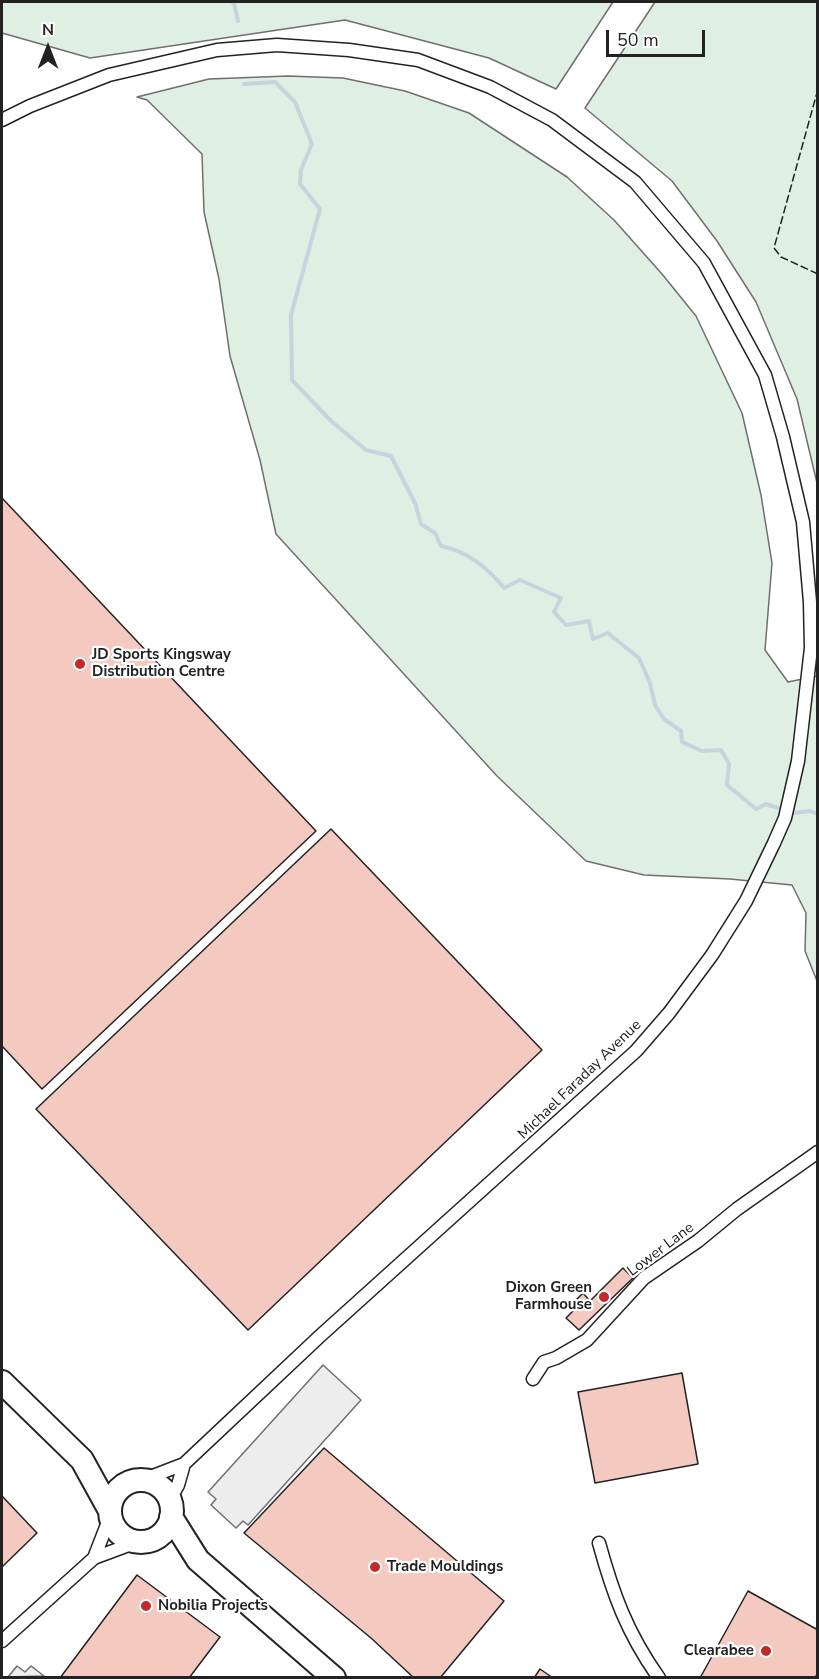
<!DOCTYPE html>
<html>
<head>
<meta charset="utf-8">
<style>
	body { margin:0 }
	#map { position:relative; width:819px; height:1679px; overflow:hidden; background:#fff; font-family:"Nunito Sans",sans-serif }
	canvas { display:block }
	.frame { position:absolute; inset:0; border:3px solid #222; pointer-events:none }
	.north { position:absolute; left:18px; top:18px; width:60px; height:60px; -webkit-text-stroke:4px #fff; paint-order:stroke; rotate:0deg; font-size:16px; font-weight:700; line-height:24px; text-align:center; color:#222 }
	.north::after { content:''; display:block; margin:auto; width:21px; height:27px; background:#222; clip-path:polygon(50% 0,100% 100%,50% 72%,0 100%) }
	.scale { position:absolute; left:606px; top:30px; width:99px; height:27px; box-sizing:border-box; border:3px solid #222; border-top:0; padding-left:8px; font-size:18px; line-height:21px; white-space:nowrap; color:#222; -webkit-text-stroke:4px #fff; paint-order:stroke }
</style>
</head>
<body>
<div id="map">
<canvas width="819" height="1679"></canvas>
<div class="frame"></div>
<div class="north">N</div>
<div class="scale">50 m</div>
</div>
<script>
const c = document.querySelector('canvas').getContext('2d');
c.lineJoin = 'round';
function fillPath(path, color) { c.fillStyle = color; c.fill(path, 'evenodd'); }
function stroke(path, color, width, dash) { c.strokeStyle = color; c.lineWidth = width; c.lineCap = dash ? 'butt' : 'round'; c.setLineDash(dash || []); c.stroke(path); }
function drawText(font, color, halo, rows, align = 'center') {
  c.font = font + ' "Nunito Sans",sans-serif'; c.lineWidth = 4.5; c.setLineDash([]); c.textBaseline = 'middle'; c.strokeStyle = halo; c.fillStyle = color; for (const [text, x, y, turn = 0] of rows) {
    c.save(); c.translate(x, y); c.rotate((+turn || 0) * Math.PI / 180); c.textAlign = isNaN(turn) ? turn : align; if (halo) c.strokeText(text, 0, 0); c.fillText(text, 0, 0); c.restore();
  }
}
const green = new Path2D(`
	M2,2H613L556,89L489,58L345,20L90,58L2,33Z
	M655,2H817V483L797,399L756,302L717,241L672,181L585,108Z
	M288,76L343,78L405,91L469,113L567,177L614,220L662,274L696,316L742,413L761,495L772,563L765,650L788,682L817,676V981L805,951L806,913L792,885L730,879L644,875L586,861L497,776L276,534L260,460L230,356L219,279L204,212L202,154L147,100L137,97L209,79Z`);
const parking = new Path2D(`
	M323,1365L361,1400L248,1525L243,1521L236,1528L211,1505L216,1499L208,1492Z
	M17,1666L25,1672L31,1666L44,1676L8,1677Z`);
const stream = new Path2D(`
	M232,2L234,3L238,21
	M244,84L275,82L295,102L312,144L301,170L300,184L320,209L291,315L292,380L331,421L366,450L391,456L415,503L421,524L435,533L441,546C468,552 487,567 504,588L520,580L561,598L554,612L566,625L589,621L593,639L608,633L639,658L650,683L655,705L664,719L681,731L682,742L702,751L721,750L729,764L727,785L756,809L766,804L793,813L810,811L818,814`);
const building = new Path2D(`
	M2,498L316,831L42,1089L2,1046Z
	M331,829L542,1050L248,1330L36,1109Z
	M623,1268L633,1278L579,1330L566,1318L574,1310L570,1306L583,1293L590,1301Z
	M682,1373L698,1464L595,1483L578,1392Z
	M324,1448L504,1601L440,1678H414L371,1638L244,1533Z
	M2,1496L37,1533L2,1567Z
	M137,1575L220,1637L189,1678H60Z
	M748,1591L818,1630V1672L815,1678H700Z
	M540,1669L553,1678H534Z`);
const street = new Path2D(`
	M2,120L30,106L109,75L217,50L277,45L349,50L418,60L490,87L552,120L635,182L704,263L765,375L783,437L803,522L810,602L811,648L798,761L785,818L774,843L746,901L712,955L669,1013L636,1051L320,1336L184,1464L145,1479
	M533,1379L544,1362L556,1358L587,1340L644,1278L698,1241L737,1209L818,1152
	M170,1499L178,1485L184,1464
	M599,1543C613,1594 627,1633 659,1678
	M94,1558L110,1517
	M2,1641L94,1558L137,1542`);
const highway = new Path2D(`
	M2,1382L82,1460L109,1509
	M110 1511a31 31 0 1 1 62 0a31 31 0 1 1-62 0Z
	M171,1517L198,1560L334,1678`);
const fence = new Path2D(`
	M818,89L774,248L781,257L818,274`);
const markers = [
	[80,664,6,"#c62828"],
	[604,1297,6,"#c62828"],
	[375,1567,6,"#c62828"],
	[146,1606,6,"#c62828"],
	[766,1651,6,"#c62828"]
];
const poiNames = [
	["JD Sports Kingsway",92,655],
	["Distribution Centre",92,672],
	["Dixon Green",592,1288,"right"],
	["Farmhouse",592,1305,"right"],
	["Trade Mouldings",387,1567],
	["Nobilia Projects",158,1606],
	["Clearabee",754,1651,"right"]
];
const streetNames = [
	["Michael Faraday Avenue",580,1080,-44],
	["Lower Lane",661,1250,-37]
];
fillPath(green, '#e0efe3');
stroke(green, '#6f6f6f', 1.5);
fillPath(parking, '#ededed');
stroke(parking, '#6f6f6f', 1.5);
stroke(stream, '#c7d3dd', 4);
fillPath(building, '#f3c9c0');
stroke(building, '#222', 1.5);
stroke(street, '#222', 15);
stroke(highway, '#222', 26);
stroke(street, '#fff', 12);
stroke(highway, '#fff', 22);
stroke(fence, '#222', 1.5, [8, 3]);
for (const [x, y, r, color] of markers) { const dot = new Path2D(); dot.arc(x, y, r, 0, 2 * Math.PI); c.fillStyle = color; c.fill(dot); stroke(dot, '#fff', 2); }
drawText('bold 15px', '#222', '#fff', poiNames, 'left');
drawText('15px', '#222', '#fff', streetNames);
</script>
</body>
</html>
